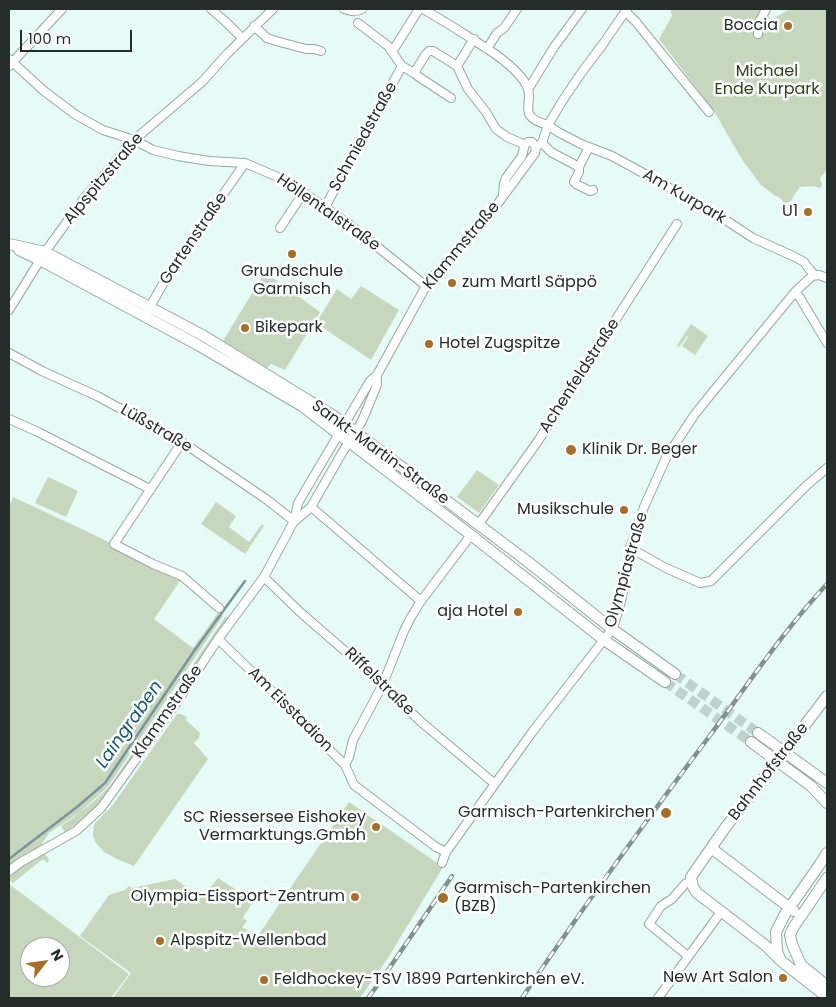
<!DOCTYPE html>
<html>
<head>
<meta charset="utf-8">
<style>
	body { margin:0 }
	#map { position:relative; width:836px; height:1007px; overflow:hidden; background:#e7fbf6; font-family:Poppins,sans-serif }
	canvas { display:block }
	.frame { position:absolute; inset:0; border:10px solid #252d2b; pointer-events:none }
	.north { position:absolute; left:20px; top:937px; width:50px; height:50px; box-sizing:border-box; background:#fff; border:1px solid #a8abaa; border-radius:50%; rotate:60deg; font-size:14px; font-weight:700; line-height:20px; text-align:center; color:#252d2b }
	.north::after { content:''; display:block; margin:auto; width:18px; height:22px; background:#a66e2b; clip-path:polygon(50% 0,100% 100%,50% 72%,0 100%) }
	.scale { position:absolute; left:20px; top:30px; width:112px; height:22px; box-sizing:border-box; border:2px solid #252d2b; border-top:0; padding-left:6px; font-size:15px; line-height:18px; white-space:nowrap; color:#252d2b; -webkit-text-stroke:4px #fff; paint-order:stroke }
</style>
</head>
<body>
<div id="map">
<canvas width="836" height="1007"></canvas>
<div class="frame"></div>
<div class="north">N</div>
<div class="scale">100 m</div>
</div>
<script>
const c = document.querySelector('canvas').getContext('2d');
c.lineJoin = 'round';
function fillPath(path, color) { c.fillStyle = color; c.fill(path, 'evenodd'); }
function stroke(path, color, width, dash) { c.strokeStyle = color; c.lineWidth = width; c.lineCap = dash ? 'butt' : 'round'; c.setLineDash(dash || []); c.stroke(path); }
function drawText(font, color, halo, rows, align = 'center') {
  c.font = font + ' Poppins,sans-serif'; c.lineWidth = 5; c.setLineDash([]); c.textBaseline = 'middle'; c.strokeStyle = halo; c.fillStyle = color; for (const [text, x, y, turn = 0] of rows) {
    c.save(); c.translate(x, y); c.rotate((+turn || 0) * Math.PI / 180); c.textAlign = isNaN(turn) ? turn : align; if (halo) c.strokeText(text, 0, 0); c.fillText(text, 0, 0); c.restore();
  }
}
const green = new Path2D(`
	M670,9H764L771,20L790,9H827V170L820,178L822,185L820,188L814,186L800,187L793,197L792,200L785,204L780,198L774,195L760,184L741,158L714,111L659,39L672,16Z
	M265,272L320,312L285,370L271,364L267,368L223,341Z
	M361,286L399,310L371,360L316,323L337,289L351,299Z
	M691,324L708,336L695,355L682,346L688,337L687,336L679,347L677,345Z
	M477,470L499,485L479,513L457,497Z
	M48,477L78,491L66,517L35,503Z
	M13,497L88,532L182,578L154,619L193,648L218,613L223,616L109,785L98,796L80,812L49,833L44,840L41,847L9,868V506Z
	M216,502L236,516L229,527L249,542L262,524L264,526L245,554L201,524Z
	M226,616L230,619L167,711L98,806L65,833L61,826C79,814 95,801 110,786Z
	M177,714H181L187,717L186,720L200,733L199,738L194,743L208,759L134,866L117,859L104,852L96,843L93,836L94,824L112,806Z
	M349,802L443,867L388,958L360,998H113L131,973L80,936L109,895L125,890L129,886L132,888L175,879L202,898L218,878L254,901L244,915L243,918L247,921L242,927L257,937Z
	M41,852L48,857L49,860L47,863L43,859L13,883L9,880V872Z
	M9,884L129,974L111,998H9ZM30,947H60V977H30Z`);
const stream = new Path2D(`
	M9,859L77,807L105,783L194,651L245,581`);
const secondaryTunnel = new Path2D(`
	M675,674L758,733
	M665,682L751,742`);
const street = new Path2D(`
	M211,9L226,22L242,38
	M344,9C351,11 355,13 362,9
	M423,9C444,21 465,34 486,48C500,57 514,67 524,81C539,102 512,115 548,125L542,143L536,147
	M627,9L603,44L582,72L563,100L548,125L558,132L581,144L612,156L665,185L688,200L727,221L753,238L795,257L804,262L810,270L815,275
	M625,11L636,22L709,112
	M358,23L388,46L402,66L414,73L426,54L429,51H433L457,66L468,89L486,112L496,129L507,137L521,143L524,146
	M254,26L267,38L276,41L306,49H314L321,51
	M758,34L760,21L766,9
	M487,49L497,33L504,28L517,9
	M392,52L419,9
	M9,59L44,91L76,115L103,130L134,140L153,150L178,156L209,161L245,163L287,181L349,224L426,286
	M9,66L62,9
	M457,66L474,39
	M414,73L419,77L451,98
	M529,88L554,47L582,9
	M542,143L551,152L579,167L589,147
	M579,167V172L574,182L576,184L590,191L593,190
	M325,207L402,66
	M280,228L300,198L306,195
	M795,292L800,298L827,343
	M9,310L45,252L85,197L134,140L202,82L227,54L273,9
	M147,312L172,268L245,163
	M9,353L42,371L97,396L182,442L266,499L294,521
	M9,419L38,432L150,489
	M182,442L114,544L153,564L182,576L219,608
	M311,507C348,538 384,570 421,601
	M295,521L311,507L342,453L362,421L377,385V375
	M478,525L538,441L677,224
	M630,548L666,568L700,583L711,581L806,486L827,468
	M264,577L300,612L383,684L420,721L495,784
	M218,639L277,696L296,717L345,765L354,785L436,847L446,852L533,731L613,628L621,601L627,572L630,548L644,507L666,458L695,414L716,388L795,292L812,276L819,275L827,278
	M345,765L349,757L353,740L383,684L404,631L410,619L421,601L471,535
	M442,863L446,852
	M9,871L21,862L76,831L101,808L177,702L218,639L264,577L294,521L298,503L370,381L377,375L426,286L431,279L483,222L496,206L535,153L536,147L532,142H528L525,144L522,156L506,178L504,183L503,195
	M688,956L649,924L661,906L672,899L685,884L691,881
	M658,998L721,912`);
const secondary = new Path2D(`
	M9,244L45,252L89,275L204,336L334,416L527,561L612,629L675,674
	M19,250L40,260L198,345L302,406L471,535L604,640L665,682
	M758,733L827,783
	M751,742L811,786L827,803
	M792,742L827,696
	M770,770L725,828L691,877L693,887L697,893L765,945L780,960L827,997
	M711,848L794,911
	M827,878L793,928L790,935L792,944L801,965L827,986
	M780,959L777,951L776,932L785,914L818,867L827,853`);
const rail = new Path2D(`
	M368,998L382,979L452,876
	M522,998C582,908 646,821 711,734C749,683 784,630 827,584`);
const secondaryBridge = new Path2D(`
	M770,770L792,742`);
const markers = [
	[788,26,5,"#a66e2b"],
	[808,212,5,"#a66e2b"],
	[292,254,5,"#a66e2b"],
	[452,283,5,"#a66e2b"],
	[245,328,5,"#a66e2b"],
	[429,344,5,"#a66e2b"],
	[571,450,6,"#a66e2b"],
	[624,510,5,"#a66e2b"],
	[518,612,5,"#a66e2b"],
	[666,813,6,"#a66e2b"],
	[376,827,5,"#a66e2b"],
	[355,897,5,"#a66e2b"],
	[443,898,6,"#a66e2b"],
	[160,941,5,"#a66e2b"],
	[783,978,5,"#a66e2b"],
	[264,980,5,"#a66e2b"]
];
const poiNames = [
	["Boccia",778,26],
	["U1",798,212],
	["Grundschule",292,272,"center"],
	["Garmisch",292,290,"center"],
	["zum Martl Säppö",462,283,"left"],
	["Bikepark",255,328,"left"],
	["Hotel Zugspitze",439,344,"left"],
	["Klinik Dr. Beger",582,450,"left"],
	["Musikschule",614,510],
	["aja Hotel",508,612],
	["Garmisch-Partenkirchen",655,813],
	["SC Riessersee Eishokey",366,818],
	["Vermarktungs.Gmbh",366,836],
	["Garmisch-Partenkirchen",454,889,"left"],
	["(BZB)",454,907,"left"],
	["Olympia-Eissport-Zentrum",345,897],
	["Alpspitz-Wellenbad",170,941,"left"],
	["New Art Salon",773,978],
	["Feldhockey-TSV 1899 Partenkirchen eV.",274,980,"left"]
];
const parkNames = [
	["Michael",767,72],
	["Ende Kurpark",767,90]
];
const streetNames = [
	["Schmiedstraße",364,137,-61],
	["Alpspitzstraße",104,179,-50],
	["Am Kurpark",684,197,30],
	["Höllentalstraße",328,213,35],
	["Gartenstraße",194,239,-56],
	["Klammstraße",462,246,-50],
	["Achenfeldstraße",580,376,-57],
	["Lüßstraße",156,429,30],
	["Sankt-Martin-Straße",380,453,36],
	["Olympiastraße",627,570,-74],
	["Riffelstraße",379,682,44],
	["Am Eisstadion",290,710,45],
	["Klammstraße",168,712,-55],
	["Bahnhofstraße",769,772,-52]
];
const waterNames = [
	["Laingraben",130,725,-55]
];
fillPath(green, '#c7d7bd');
stroke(stream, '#79959e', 2.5);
stroke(secondaryTunnel, '#c0d2cd', 10, [10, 5]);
stroke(street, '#95a8a2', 10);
stroke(secondary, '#95a8a2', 12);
stroke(street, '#fff', 8);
stroke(secondary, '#fff', 10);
stroke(rail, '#83918d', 4.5);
stroke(rail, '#fff', 2.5, [8]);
stroke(secondaryBridge, '#95a8a2', 12, []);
stroke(secondaryBridge, '#fff', 10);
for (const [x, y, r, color] of markers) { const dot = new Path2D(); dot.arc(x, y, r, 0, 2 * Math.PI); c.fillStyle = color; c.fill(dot); stroke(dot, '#fff', 2); }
drawText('16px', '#252d2b', '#fff', poiNames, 'right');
drawText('16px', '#2c4419', '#fff', parkNames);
drawText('16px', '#252d2b', '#fff', streetNames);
drawText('italic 18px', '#155b6f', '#fff', waterNames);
</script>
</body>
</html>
